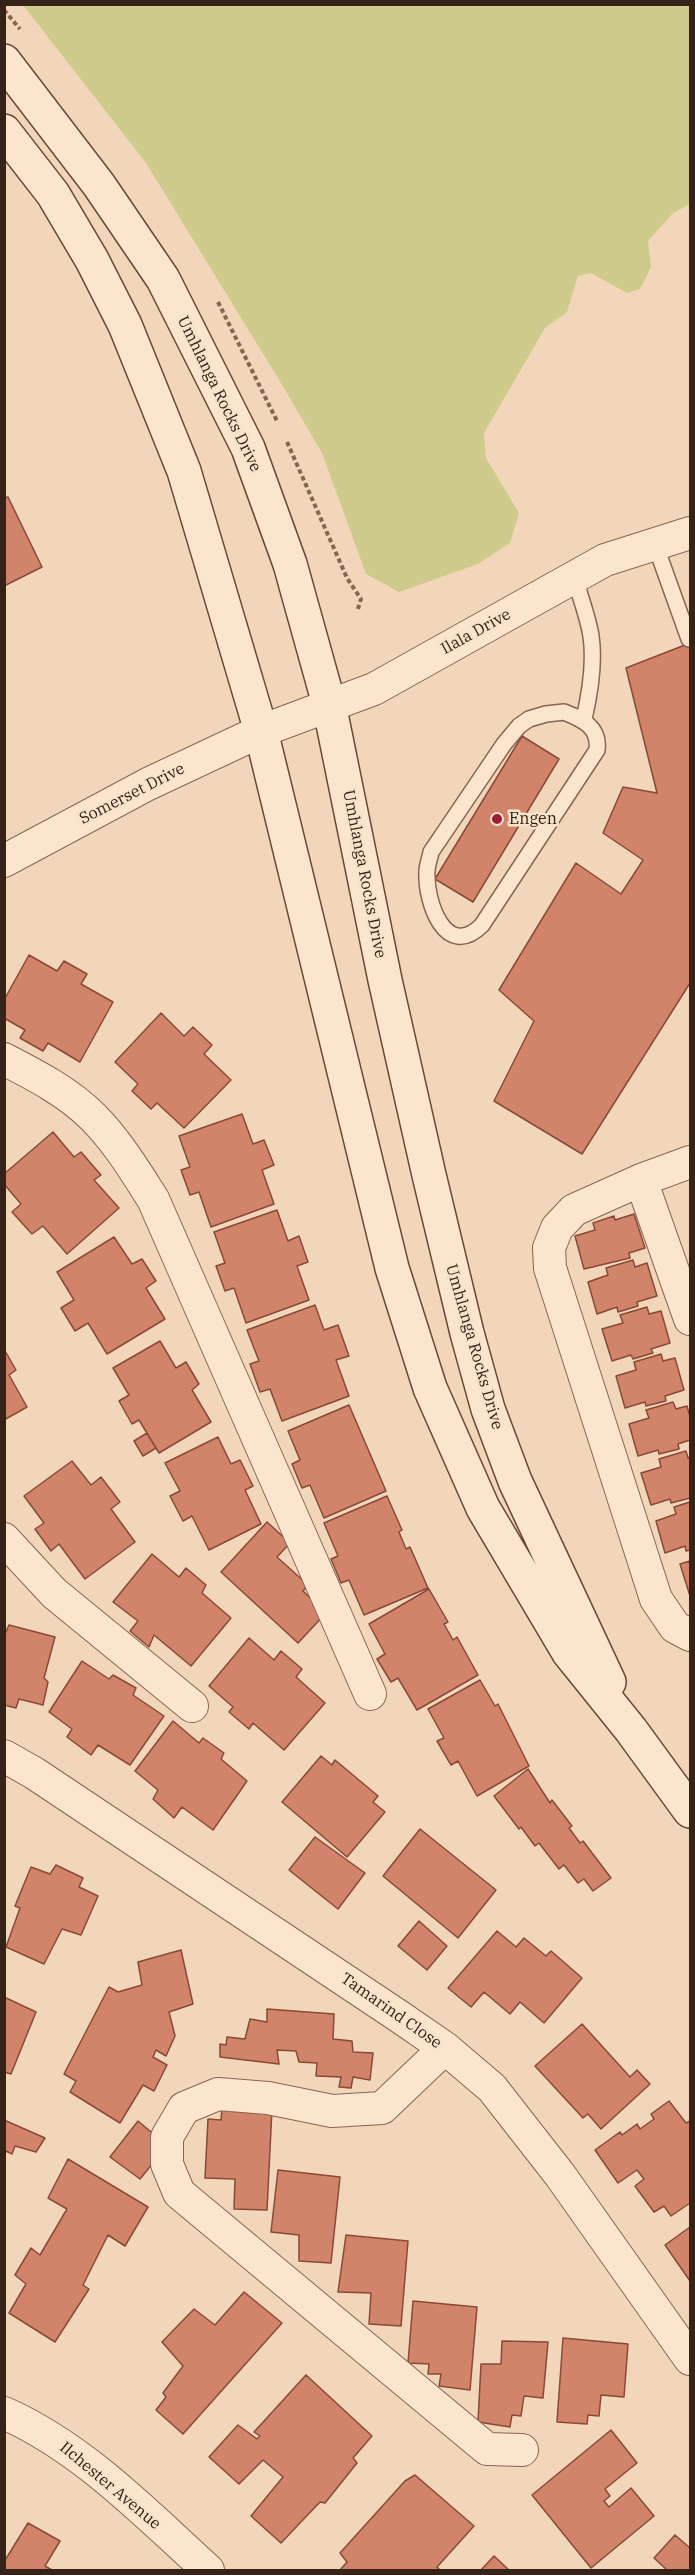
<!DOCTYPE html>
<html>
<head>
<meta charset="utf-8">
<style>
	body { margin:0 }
	#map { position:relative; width:695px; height:2575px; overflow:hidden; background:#f1d6b9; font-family:"IBM Plex Serif",serif }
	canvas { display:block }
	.frame { position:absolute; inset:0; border:6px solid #352219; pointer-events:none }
</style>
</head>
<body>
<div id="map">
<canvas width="695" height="2575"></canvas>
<div class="frame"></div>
</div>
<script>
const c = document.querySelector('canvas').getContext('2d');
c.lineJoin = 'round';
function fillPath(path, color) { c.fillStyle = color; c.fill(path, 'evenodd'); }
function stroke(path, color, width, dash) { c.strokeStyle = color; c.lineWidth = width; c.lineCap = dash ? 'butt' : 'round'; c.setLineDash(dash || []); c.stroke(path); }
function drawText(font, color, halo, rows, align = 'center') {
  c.font = font + ' "IBM Plex Serif",serif'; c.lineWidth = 5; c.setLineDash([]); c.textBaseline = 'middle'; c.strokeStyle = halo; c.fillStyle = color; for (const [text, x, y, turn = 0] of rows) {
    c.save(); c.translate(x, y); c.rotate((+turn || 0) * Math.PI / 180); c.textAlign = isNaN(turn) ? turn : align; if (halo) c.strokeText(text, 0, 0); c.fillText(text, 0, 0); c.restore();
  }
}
const green = new Path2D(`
	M23,5H690V204L673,213L648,241L651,267L640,289L627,293L591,273L578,276L567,312L545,328L484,433L486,458L519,513L510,543L478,564L399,592L366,574L322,453L281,383L146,163Z`);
const building = new Path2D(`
	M8,497L42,567L4,586V498Z
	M690,643V983L582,1154L494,1101L534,1021L499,990L576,863L621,894L643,860L603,833L623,787L657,793L626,668Z
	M522,736L559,759L473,902L435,879Z
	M29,955L57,971L64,961L87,974L81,984L113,1002L80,1062L48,1043L43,1051L20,1038L25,1030L4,1018V1000Z
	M161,1013L184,1036L193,1027L212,1045L204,1054L231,1080L184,1128L157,1103L151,1109L132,1091L138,1084L115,1062Z
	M242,1114L253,1144L264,1140L274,1165L262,1170L274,1204L211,1227L199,1192L190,1195L181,1170L190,1167L179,1136Z
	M53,1132L74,1157L81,1152L101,1175L94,1180L119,1208L67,1254L43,1226L32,1234L12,1212L21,1204L4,1184V1174Z
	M277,1210L288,1241L299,1236L308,1262L297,1266L309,1300L246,1323L234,1288L225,1291L216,1266L225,1263L214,1232Z
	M634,1214L645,1248L629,1253L630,1258L584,1269L575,1236L595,1230L593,1223L614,1216L615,1220Z
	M114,1237L132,1264L142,1259L156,1281L146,1288L165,1319L107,1354L88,1323L75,1331L61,1308L74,1300L57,1272Z
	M633,1260L635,1267L647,1263L657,1296L637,1302L638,1306L618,1312L617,1307L597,1314L588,1282L608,1275L606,1268Z
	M315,1305L324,1330L338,1325L349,1356L336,1360L349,1396L282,1421L270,1389L260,1392L250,1364L259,1361L247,1330Z
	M647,1307L649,1314L661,1311L670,1343L651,1349L653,1353L633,1359L631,1355L612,1361L602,1329L623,1323L620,1315Z
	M160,1341L176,1368L186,1362L199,1384L192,1390L211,1422L159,1453L139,1420L132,1424L119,1401L129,1395L113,1368Z
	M4,1349L16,1370L9,1375L27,1407L4,1420Z
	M661,1354L663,1361L675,1358L684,1390L665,1396L666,1401L646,1406L645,1402L625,1408L616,1376L636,1370L634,1362Z
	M673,1402L676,1409L687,1406L690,1417V1440L678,1444L679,1449L659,1454L658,1450L638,1456L629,1424L649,1418L646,1410Z
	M349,1405L386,1491L324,1518L310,1485L302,1488L292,1464L300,1460L288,1431Z
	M147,1433L156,1448L143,1456L134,1441Z
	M218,1437L231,1464L240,1460L253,1486L245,1490L261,1524L209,1550L192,1516L183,1521L170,1496L180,1491L165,1463Z
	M686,1451L688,1458L690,1457V1498L671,1503L670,1499L651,1505L641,1473L661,1467L659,1459Z
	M72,1461L91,1485L101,1477L120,1502L111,1509L135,1542L85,1579L59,1544L51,1551L35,1529L44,1523L24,1496Z
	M387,1496L402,1530L399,1532L406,1549L410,1547L428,1588L364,1615L349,1580L341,1583L331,1559L338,1556L324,1523Z
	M690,1502V1550L686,1551L685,1546L665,1553L656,1521L676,1514L674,1507Z
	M267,1522L290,1543L277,1557L308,1585L303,1591L326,1613L298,1643L221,1572Z
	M152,1554L179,1577L186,1568L206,1585L202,1593L231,1618L191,1666L154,1635L149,1647L130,1631L138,1621L113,1602Z
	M690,1561V1596L680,1564Z
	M429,1589L448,1622L444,1624L453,1640L457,1637L478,1675L417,1710L398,1678L391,1682L377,1659L385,1654L369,1624Z
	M9,1625L55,1637L44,1678L48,1682L43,1705L19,1699L16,1708L4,1705V1636Z
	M249,1638L274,1660L281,1651L302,1669L296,1677L325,1703L284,1750L253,1723L249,1729L229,1712L233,1707L209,1686Z
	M82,1661L109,1679L113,1675L136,1688L133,1695L164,1716L130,1765L98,1745L91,1755L67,1737L72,1729L49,1712Z
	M480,1680L495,1706L498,1704L529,1766L477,1796L458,1761L451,1765L437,1741L444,1738L428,1709Z
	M173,1721L199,1743L203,1738L224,1753L221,1759L247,1781L213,1830L182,1807L174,1818L153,1799L158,1790L135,1771Z
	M321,1756L332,1765L335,1760L378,1796L373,1802L385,1812L347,1857L282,1802Z
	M528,1769L550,1803L552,1800L572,1826L569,1828L580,1843L583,1841L611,1878L593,1891L584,1879L578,1883L564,1865L559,1869L539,1843L535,1846L521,1827L519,1829L494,1796Z
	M420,1829L496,1890L458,1938L383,1876Z
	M315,1837L365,1873L338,1909L289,1870Z
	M56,1865L83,1878L79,1887L98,1896L81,1935L62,1929L44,1964L6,1947L20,1908L15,1906L31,1867L50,1874Z
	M419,1921L447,1946L427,1970L398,1946Z
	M497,1931L516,1947L524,1938L546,1956L551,1951L582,1978L544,2023L520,2002L510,2014L484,1992L471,2007L448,1988Z
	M181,1950L193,2004L169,2012L175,2036L166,2056L156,2050L153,2057L167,2065L154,2091L143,2085L120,2123L70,2092L76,2081L64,2074L109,1987L118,1992L142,1985L138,1962Z
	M4,1997L36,2012L11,2074L4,2072Z
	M267,2009L334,2014L333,2039L352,2041L353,2052L373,2053L370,2080L353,2077L351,2088L339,2087L341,2077L316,2076L317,2063L299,2062L296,2051L277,2050L279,2064L220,2057V2044L226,2045L227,2037L245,2039L250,2019L267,2022Z
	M582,2024L630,2077L637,2070L650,2084L601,2129L588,2114L583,2118L535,2066Z
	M669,2101L686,2123L690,2121V2203L671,2216L664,2206L654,2212L635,2186L644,2179L637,2170L618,2183L595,2150L620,2132L622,2135L637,2124L640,2129L654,2119L651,2114Z
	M222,2107L272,2109L267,2210L234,2209L235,2179L205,2178L208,2119L221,2120Z
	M4,2120L45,2138L36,2152L15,2146L12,2154L6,2151L4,2154Z
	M138,2121L157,2137L151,2142L162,2152L140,2179L110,2157Z
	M68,2159L148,2207L125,2246L108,2235L83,2285L89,2289L55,2342L9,2313L26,2284L15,2275L31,2248L40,2255L67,2209L48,2198Z
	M278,2170L340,2177L331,2263L299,2261V2235L271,2232Z
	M690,2227V2281L665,2245Z
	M346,2235L408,2241L401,2326L369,2324L371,2293L338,2292Z
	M244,2292L282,2323L183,2434L156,2410L166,2397L163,2393L183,2366L162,2342L194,2309L215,2325Z
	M413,2301L477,2307L470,2390L439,2386L441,2374H428L429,2364L408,2363Z
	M563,2338L628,2344L624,2397L601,2395L599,2416L588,2415L587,2424L557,2422Z
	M502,2341L548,2342L543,2398L524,2396L521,2416L512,2415L510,2427L478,2422L481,2364H501Z
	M306,2375L372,2436L353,2458L357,2463L325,2503L320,2502L281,2543L251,2516L283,2477L263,2460L239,2484L209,2457L238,2425L257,2439L260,2436L254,2432Z
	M611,2430L637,2463L605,2489L610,2496L604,2501L609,2507L631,2488L654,2516L591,2568L532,2495Z
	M415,2475L474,2526L437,2567L440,2570H340L347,2562L340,2553L405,2481Z
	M28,2523L60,2541L45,2566L52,2570H4V2562Z
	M675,2535L690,2548V2570H667L654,2558Z
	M494,2556L509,2570H481Z`);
const path = new Path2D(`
	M4,10L20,29
	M218,302L277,421
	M287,442L347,578L361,599L358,609`);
const service = new Path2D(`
	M655,544L689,639
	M575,578C580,597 588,617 591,636C595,663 590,693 584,719
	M564,712C582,719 600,727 597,750L482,925C446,961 425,902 427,871C427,865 430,858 431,852L504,744L519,726L529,719L546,714Z`);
const minor = new Path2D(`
	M4,861L148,784L261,731L374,689L605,560L690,533
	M4,1059C35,1075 68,1092 93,1117C117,1141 135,1171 153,1199L370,1694
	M690,1162L641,1180L574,1210L557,1228L549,1248L550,1268L656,1599L675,1627L690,1635
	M641,1180L690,1319
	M4,1539L54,1593L192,1706
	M4,1756L34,1773L400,2017L445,2048L492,2088L560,2175L690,2359
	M445,2048L382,2108L332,2111L268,2098L218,2094L184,2108L167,2137V2164L179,2193L487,2449L522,2450
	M4,2413C83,2448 145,2513 208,2570`);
const secondary = new Path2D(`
	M4,61L99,185L163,279L248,448L290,564L329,704L385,980L429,1175L467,1333L488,1409L515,1481L609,1682
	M4,131L53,194L92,260L125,325L184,471L261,731L392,1268L430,1388L483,1508L569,1653L631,1730L690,1811`);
const markers = [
	[497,819,6,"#9b1e36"]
];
const streetNames = [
	["Umhlanga Rocks Drive",219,394,64],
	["Ilala Drive",476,632,-29],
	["Somerset Drive",132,794,-27],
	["Umhlanga Rocks Drive",364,874,79],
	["Umhlanga Rocks Drive",474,1347,74],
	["Tamarind Close",391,2011,35],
	["Ilchester Avenue",110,2486,40]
];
const poiNames = [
	["Engen",509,819]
];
fillPath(green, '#cfcb8d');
fillPath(building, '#d2846b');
stroke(building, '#894937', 1.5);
stroke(service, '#886553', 18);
stroke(minor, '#886553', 34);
stroke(secondary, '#694736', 36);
stroke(path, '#886553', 4, [4.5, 3]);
stroke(service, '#fbe5cc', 15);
stroke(minor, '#fbe5cc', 32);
stroke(secondary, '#fbe5cc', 33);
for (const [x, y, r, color] of markers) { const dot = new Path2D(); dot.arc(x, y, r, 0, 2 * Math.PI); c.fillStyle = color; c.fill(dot); stroke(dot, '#f8e2c9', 2); }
drawText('16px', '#352219', '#f8e2c9', streetNames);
drawText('16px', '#352219', '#f8e2c9', poiNames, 'left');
</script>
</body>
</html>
